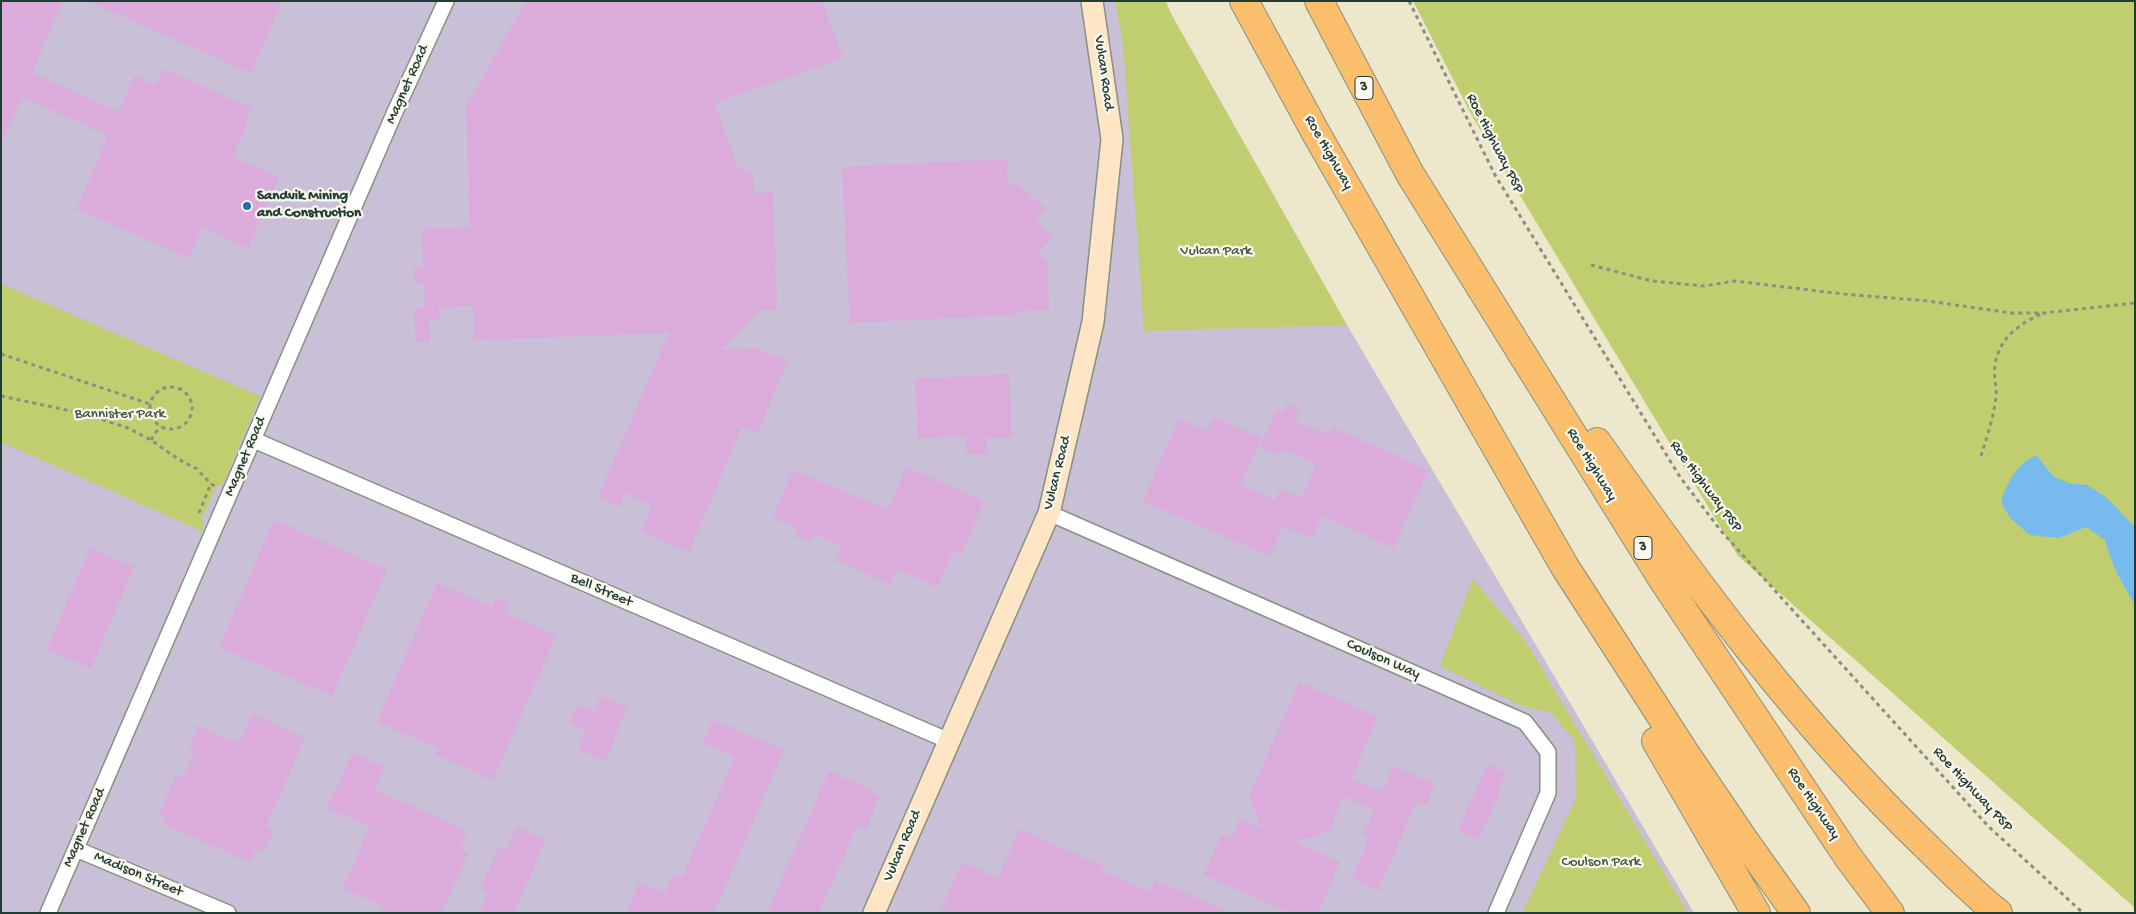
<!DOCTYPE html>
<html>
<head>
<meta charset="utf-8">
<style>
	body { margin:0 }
	#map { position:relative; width:2136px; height:914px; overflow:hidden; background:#ede7cb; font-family:"Gochi Hand",sans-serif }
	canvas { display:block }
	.frame { position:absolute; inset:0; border:2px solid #1f3d34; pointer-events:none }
</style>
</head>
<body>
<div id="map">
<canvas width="2136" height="914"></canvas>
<div class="frame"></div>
</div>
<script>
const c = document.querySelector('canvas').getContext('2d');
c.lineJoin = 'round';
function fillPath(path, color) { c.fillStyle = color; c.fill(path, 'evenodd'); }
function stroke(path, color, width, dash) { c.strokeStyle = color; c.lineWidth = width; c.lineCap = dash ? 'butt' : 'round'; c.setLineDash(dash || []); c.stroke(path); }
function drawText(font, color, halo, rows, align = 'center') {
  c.font = font + ' "Gochi Hand",sans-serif'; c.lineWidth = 4.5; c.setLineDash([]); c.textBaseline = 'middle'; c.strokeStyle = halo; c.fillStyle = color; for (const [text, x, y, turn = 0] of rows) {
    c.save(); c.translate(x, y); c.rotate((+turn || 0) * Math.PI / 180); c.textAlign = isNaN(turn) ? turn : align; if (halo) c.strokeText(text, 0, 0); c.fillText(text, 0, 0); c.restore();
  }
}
const industrial = new Path2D(`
	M1,1H1166L1170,12L1347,325L1694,913H1Z`);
const green = new Path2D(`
	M1115,1H1166L1170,12L1347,325L1144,331L1123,44Z
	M1413,1H2135V908L1738,556L1472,116Z
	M1,284L260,396L223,484L216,487L202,519L204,526L202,531L1,442Z
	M1473,579L1526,642L1688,913H1522L1576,798L1575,741L1550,712L1524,707L1440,666Z`);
const water = new Path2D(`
	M2036,455L2053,476L2068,483L2087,485L2107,498L2135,527V605C2122,584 2111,564 2105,540L2086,527L2059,538L2030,535L2010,518L2001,502C2007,482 2017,464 2036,455Z`);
const building = new Path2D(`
	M1,1H63L32,73L119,112L134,76L156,85L163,69L252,108L244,124L247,125L233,157L279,177L248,248L202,227L189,258L77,209L108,135L22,97L1,143Z
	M88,1H282L251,73Z
	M526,1H822L843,58L715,103L737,166L753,174L754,193L773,192L777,309L759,310L722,350L756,348L788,362L757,433L742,427L689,552L641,531L652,505L624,493L619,506L598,497L669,333L474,340L473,306L439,307L440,320H429L430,342H416L414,308H425L424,283L415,284L414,268H423L422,229L470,227L466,107Z
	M1007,159L1008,185L1018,184L1046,209L1035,221L1052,236L1037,253L1047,261L1049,310L1015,311V315L850,323L842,167Z
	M1009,374L1012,437L986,438L987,453L967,454L966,436L918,438L915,379Z
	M1287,404L1300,410L1295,421L1329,435L1332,427L1428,470L1394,548L1322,516L1312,538L1283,526L1270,556L1143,501L1179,419L1207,431L1214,417L1261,438L1241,485L1275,500L1280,489L1301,498L1316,464L1283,449L1280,455L1260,447L1277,409L1283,412Z
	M906,467L984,501L961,555L953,551L938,587L897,569L890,584L836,560L842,546L813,534L810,542L794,535L797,527L773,517L793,470L888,510Z
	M274,520L387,570L332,696L219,647Z
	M90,548L134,567L91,668L47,650Z
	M437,583L492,607L496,598L509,603L505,613L556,636L493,780L435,754L438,748L377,722Z
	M1299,682L1378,717L1351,779L1382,792L1393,766L1435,784L1426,805L1417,801L1378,890L1352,879L1369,838L1363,836L1374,810L1344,796L1329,831L1295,842L1340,862L1318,913H1290L1204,875L1221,835L1231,840L1240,818L1262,828L1249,797Z
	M601,696L628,707L605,761L578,749L586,731L569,724L578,704L594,711Z
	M252,714L305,738L266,827L274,830L264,853L256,849L250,862L163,824L165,818L159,815L176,775L183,778L195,750L189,748L198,726L239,744Z
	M713,720L784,750L714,913H626L639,882L665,893L674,874L682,878L735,757L703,743Z
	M352,753L385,767L375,790L467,831L461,845L464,846L462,851L468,853L442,913H381L384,906L343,888L370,826L327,808Z
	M1487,764L1506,772L1500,786L1502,787L1479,840L1458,831Z
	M829,771L872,790L871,792L880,796L866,830L857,826L819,913H767Z
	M517,827L546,840L514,913H479L489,892L481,888L499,847L506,850Z
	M1019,829L1104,867L1102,871L1150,892L1155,880L1231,913H940L962,862L998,878Z`);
const path = new Path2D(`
	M1409,1L1495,175L1680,477L1721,531L1988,826L2083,913
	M1591,265L1652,281L1704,286L1735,281L1843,294L1928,301L2011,313H2044L2135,303
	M1,354L150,404
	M150 408a21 21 0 1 1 42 0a21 21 0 1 1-42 0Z
	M1,396L85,414L128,428L151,440L178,459L197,469L211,484L217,487
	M151,440L160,426
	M1981,456C1987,437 1994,416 1996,396C1997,386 1993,376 1995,366C1998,339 2019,324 2041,314
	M199,513L211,484`);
const street = new Path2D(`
	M254,440L949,741
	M1049,513L1525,722L1548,752V793L1496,913
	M76,849L228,913
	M48,913L394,114L446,1`);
const secondary = new Path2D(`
	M874,913L1049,513L1093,322L1112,139L1092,1`);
const highway = new Path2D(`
	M1244,1L1317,135L1565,567L1685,753L1744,840L1796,913
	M1319,1L1410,174L1665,583L1848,857L1890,913
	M1597,442C1696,584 1800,725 1926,846C1949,869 1972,892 1998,913
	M1656,741L1756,913`);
const markers = [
	[247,206,5,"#1f6fb2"]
];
const shields = [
	[1364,88,18],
	[1643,548,18]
];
const shieldNames = [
	["3",1364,88],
	["3",1643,548]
];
const streetNames = [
	["Vulcan Road",1103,73,82],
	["Magnet Road",408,85,-66],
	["Roe Highway PSP",1494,144,63],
	["Roe Highway",1328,153,60],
	["Magnet Road",246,457,-67],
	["Roe Highway",1591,465,58],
	["Vulcan Road",1058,473,-76],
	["Roe Highway PSP",1705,487,53],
	["Bell Street",601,591,23],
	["Coulson Way",1383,660,24],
	["Roe Highway PSP",1972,790,47],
	["Roe Highway",1813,804,56],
	["Magnet Road",85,828,-66],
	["Vulcan Road",903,846,-67],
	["Madison Street",138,875,23]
];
const poiNames = [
	["Sandvik Mining",257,197],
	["and Construction",257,214]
];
const parkNames = [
	["Vulcan Park",1216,252],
	["Bannister Park",120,415],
	["Coulson Park",1601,863]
];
fillPath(industrial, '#c9bfd7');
fillPath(green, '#c1ce70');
fillPath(water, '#77baed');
fillPath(building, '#dbabdb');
stroke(street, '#869280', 18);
stroke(secondary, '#869280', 24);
stroke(highway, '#869280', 30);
stroke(path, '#869280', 3, [4, 4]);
stroke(street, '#fff', 15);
stroke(secondary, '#fde5c5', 21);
stroke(highway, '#fabe6d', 28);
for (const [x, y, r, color] of markers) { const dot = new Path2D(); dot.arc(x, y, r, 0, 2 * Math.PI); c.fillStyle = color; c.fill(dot); stroke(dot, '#fbf7ec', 2); }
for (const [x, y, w] of shields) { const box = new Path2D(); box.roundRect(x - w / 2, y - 11.5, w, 23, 4); c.fillStyle = '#fbf7ec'; c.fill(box); stroke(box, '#1f3d34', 1); }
drawText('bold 14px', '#1f3d34', null, shieldNames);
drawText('15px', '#1f3d34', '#fbf7ec', streetNames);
drawText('bold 15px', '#1f3d34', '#fbf7ec', poiNames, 'left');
drawText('15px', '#3f5a40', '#fbf7ec', parkNames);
</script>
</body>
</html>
